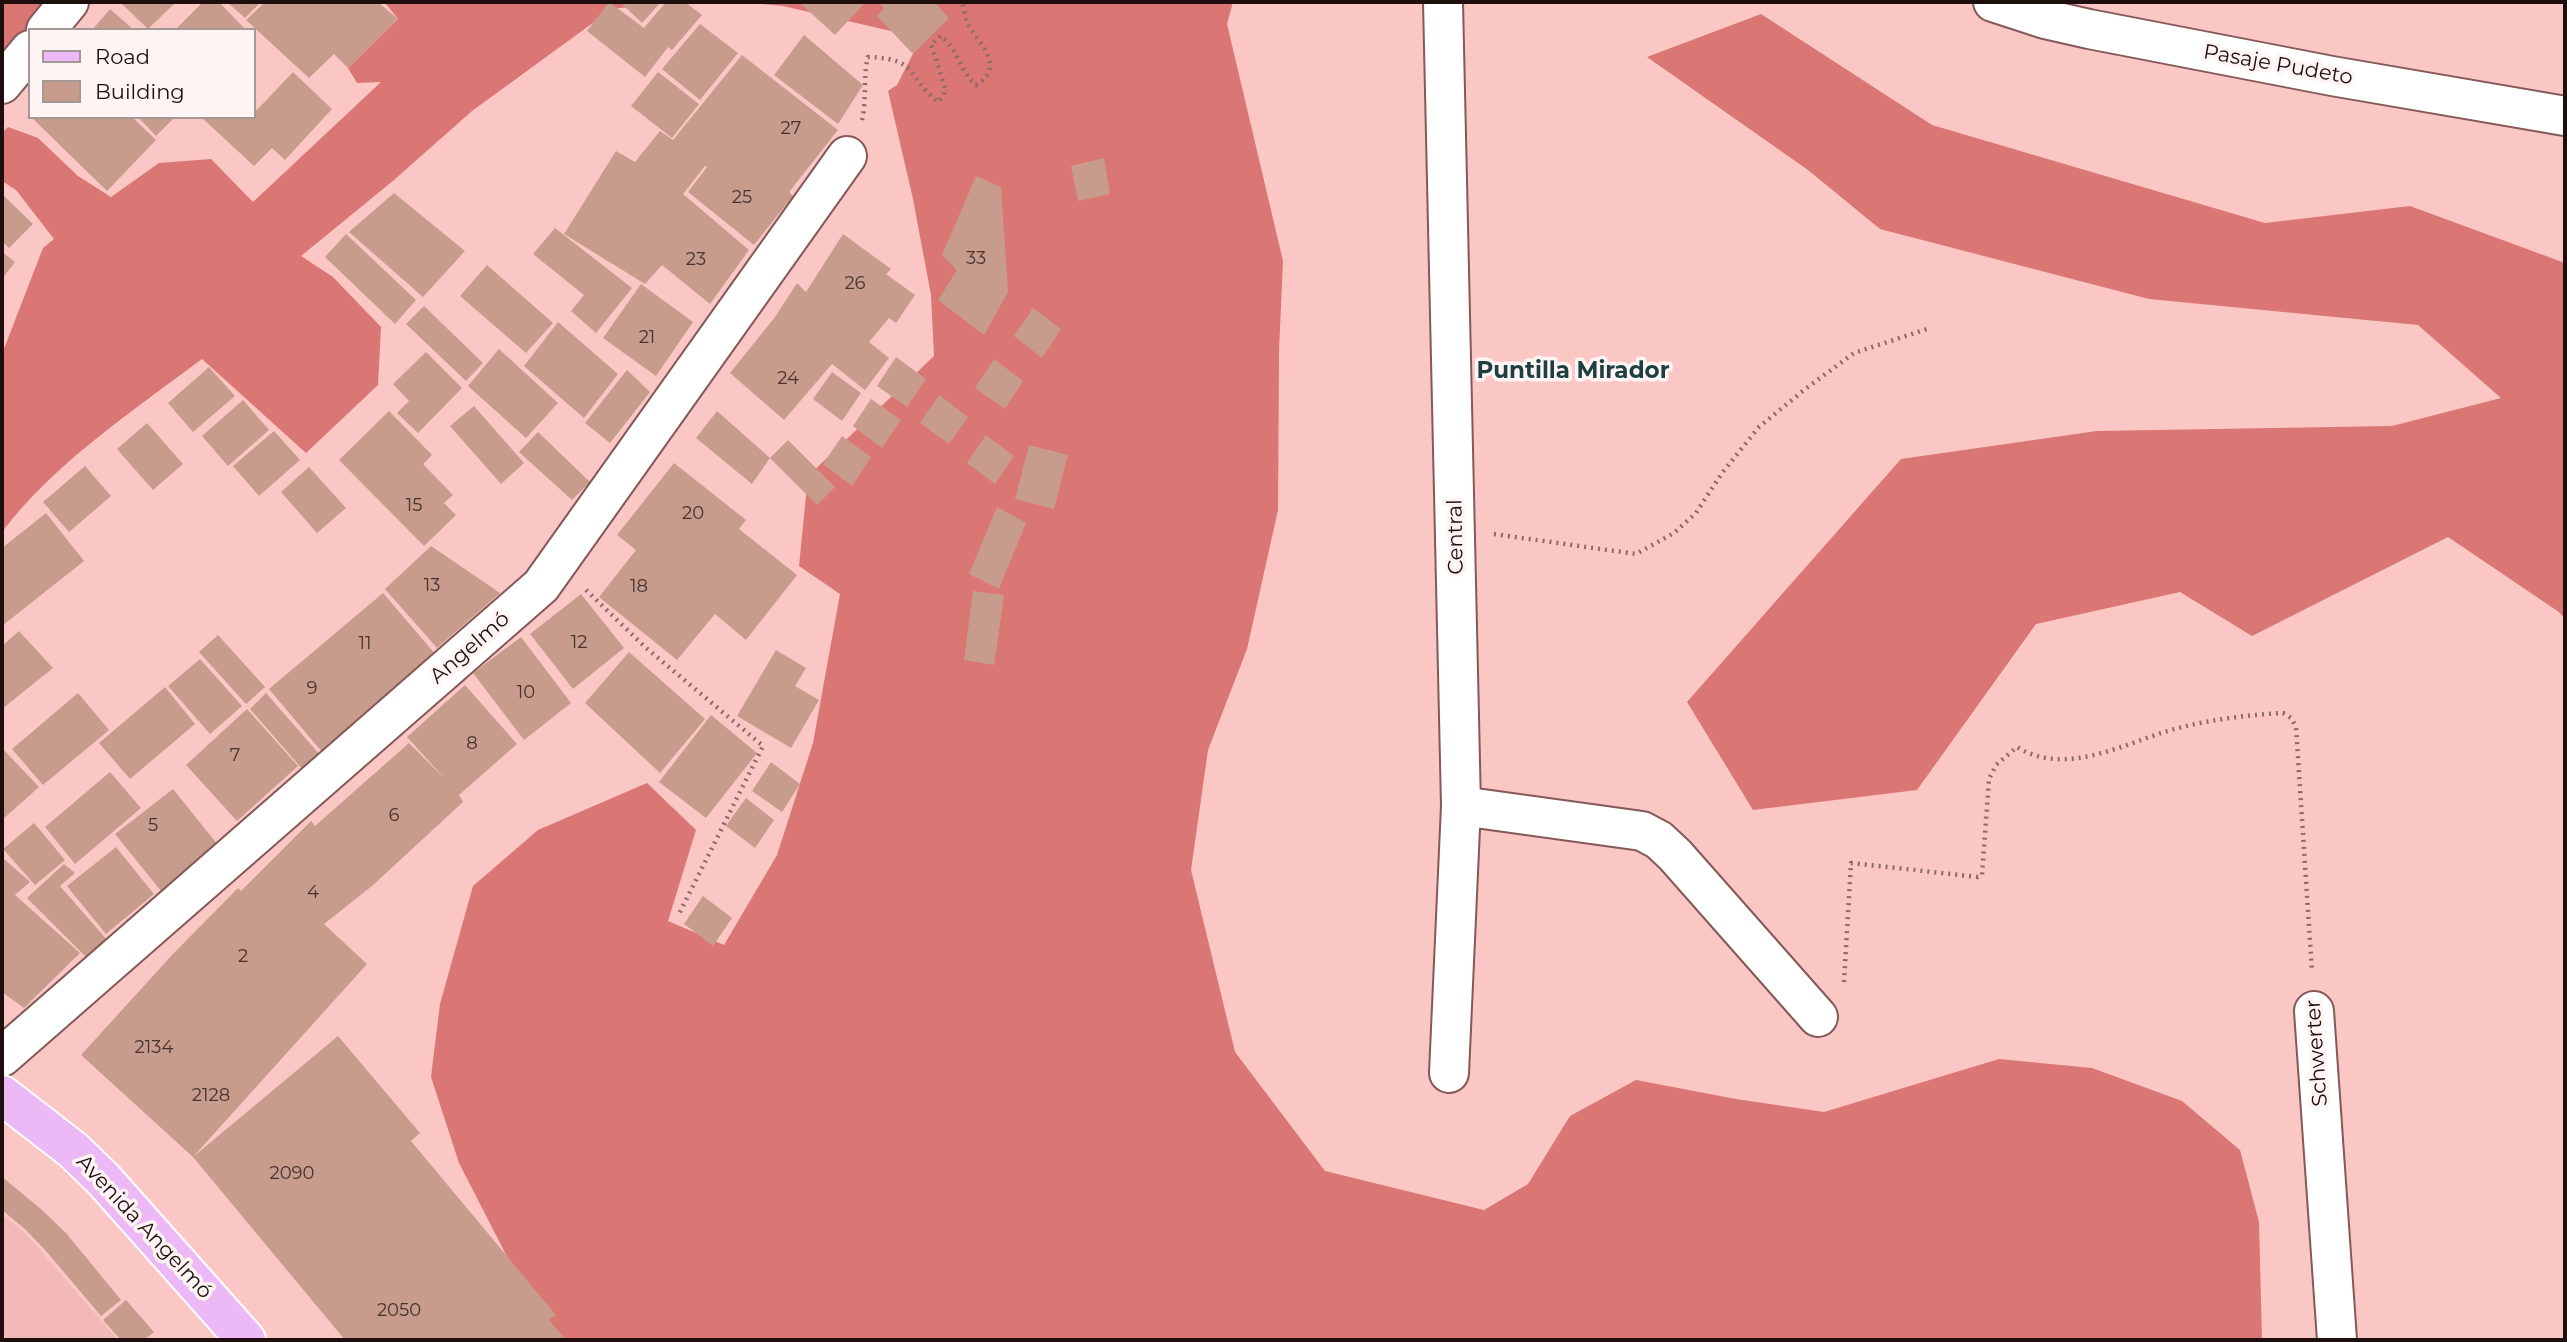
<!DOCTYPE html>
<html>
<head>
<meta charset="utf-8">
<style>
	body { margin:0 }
	#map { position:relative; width:2567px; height:1342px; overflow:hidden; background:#fac7c5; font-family:Montserrat,sans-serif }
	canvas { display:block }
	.frame { position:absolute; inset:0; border:4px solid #1e0e0d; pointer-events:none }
	.legend { position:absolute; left:28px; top:28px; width:228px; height:91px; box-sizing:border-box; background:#fef4f3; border:2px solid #a49897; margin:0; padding:9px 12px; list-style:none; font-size:21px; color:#1e0e0d }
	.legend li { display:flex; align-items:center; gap:14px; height:35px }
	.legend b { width:35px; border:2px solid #a49897 }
</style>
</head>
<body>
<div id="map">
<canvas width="2567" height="1342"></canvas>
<div class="frame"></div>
<ul class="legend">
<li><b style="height:9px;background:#ecb8f5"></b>Road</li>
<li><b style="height:19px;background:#c89c8c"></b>Building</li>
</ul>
</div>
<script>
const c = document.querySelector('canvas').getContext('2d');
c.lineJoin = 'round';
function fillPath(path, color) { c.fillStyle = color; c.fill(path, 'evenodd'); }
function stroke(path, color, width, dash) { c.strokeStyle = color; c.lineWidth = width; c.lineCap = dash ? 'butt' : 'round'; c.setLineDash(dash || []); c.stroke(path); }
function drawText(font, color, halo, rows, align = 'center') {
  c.font = font + ' Montserrat,sans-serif'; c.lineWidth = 7; c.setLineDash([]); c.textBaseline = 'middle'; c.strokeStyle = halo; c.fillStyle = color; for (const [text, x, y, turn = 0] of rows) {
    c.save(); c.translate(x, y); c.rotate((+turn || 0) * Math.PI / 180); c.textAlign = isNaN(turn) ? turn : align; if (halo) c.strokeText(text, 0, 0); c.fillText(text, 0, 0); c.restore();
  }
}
const built = new Path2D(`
	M2,1215L25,1233L118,1340H2Z`);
const forest = new Path2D(`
	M2,2H69L2,85Z
	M389,2H669L612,9L472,111L394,180L301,256L333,277L381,327L378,385L306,453L202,359C134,410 53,464 2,532V354L43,248L54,239L16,190L2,181V133L8,127L38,138L78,176L111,197L159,163L211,159L253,202L381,82L357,83L348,68L398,19L386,4Z
	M741,2H1233L1227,24L1283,261L1279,351L1278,510L1247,649L1208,750L1191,870L1235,1052L1325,1171L1484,1210L1528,1184L1570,1116L1636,1080L1736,1099L1824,1112L1999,1059L2092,1068L2182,1101L2240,1150L2259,1222L2262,1340H559L520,1282L459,1163L431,1077L440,1004L473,886L538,830L647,783L696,830L668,921L724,945L777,855L813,743L840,594L799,566L808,476L934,356L931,295L913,199L888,91L897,85L921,38L783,6Z
	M1761,14L1932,125L2265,223L2410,206L2565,263V619L2559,612L2448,537L2252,636L2180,592L2036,624L1917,790L1753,810L1687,702L1901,459L2097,431L2392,426L2501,398L2418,325L2149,299L1880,229L1808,170L1647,57Z`);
const building = new Path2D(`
	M120,2H176L148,29Z
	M203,2H219L246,30H175Z
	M227,2H261L245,18Z
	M265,2H378L398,19L348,68L334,54L309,78L246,20Z
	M609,2L644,28L666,2H685L702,15L672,50L668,47L645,77L587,31Z
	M626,2H661L642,23L623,5Z
	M799,2H866L835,35Z
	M878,2H934L949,18L913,54L877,16L884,8Z
	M110,9L134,30H92Z
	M700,24L738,53L700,100L662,69Z
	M804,35L863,85L838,124L774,75Z
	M742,55L838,130L789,192L793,196L754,245L688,192L707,167L705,166L683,194L749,250L710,304L662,265L645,284L564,234L616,151L635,162L660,131L673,140Z
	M293,72L332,109L285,160L272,148L254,166L201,117H254V108L257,110Z
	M658,72L699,104L672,138L631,106Z
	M31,117H132L156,140L107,191Z
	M138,117H175L156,136Z
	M1104,158L1110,194L1078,201L1071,166Z
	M976,176L1001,187L1008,292L984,335L938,300L957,270L942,255Z
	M394,193L465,251L423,297L349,232Z
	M2,194L33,224L9,248L2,241Z
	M555,228L632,288L596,333L571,311L584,295L533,254Z
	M346,234L416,300L395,324L325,257Z
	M843,234L891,269L886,274L915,295L896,323L889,318L869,342L889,358L865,390L832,364L784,420L730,373L775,317L797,283L806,292Z
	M2,252L15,262L2,279Z
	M487,265L553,323L526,353L460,296Z
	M641,284L693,322L656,376L603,338Z
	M424,306L483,363L466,381L406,324Z
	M1033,308L1061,329L1042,358L1014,336Z
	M558,322L618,374L584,418L524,366Z
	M499,349L558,403L526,438L468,386Z
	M426,352L462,388L418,433L397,413L409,401L393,384Z
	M896,357L926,379L907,407L877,386Z
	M994,359L1023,381L1005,409L975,388Z
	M209,367L235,396L193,432L168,403Z
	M627,370L650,392L610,443L585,423Z
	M832,372L861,393L842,421L813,399Z
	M939,395L968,417L949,444L920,423Z
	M871,399L901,420L882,448L853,426Z
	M243,400L269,430L228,466L202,436Z
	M474,406L524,463L501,484L450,426Z
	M389,411L432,455L423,464L453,495L444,503L456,515L424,546L339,460Z
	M717,411L770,458L752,484L696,438Z
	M147,423L183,464L153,490L117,449Z
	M274,431L300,460L259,496L233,466Z
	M538,432L590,482L572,500L519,452Z
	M986,435L1014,456L995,484L967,463Z
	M842,436L871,457L852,486L823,464Z
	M788,440L835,487L817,505L770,458Z
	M1029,445L1068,455L1054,509L1015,499Z
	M674,463L746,520L739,529L797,575L746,640L715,614L677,660L599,597L636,550L617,535Z
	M85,466L111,496L69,532L43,502Z
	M309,467L346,508L317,533L281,492Z
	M997,507L1026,523L999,589L969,574Z
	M46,513L84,561L2,626V548Z
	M431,546L500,593L437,648L385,589Z
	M973,591L1004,595L994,665L964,660Z
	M383,593L436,655L322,752L269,689Z
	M581,594L624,648L573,689L530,634Z
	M19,631L53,668L2,709V646Z
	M218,635L265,687L246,704L199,652Z
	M521,637L571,703L524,740L473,673Z
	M776,650L806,668L795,686L819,700L791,748L737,716Z
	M629,652L705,719L660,773L585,703Z
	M200,659L242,706L210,734L168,686Z
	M465,685L517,744L459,795L463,802L372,886L324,924L367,964L193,1157L81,1055L172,955L238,888L241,891L311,821L315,826L409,743L445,779L407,737Z
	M165,687L195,724L130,779L99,743Z
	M78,693L109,730L43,785L12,749Z
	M266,693L321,756L304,771L250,709Z
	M247,709L298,766L237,821L186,765Z
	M711,715L757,753L706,818L659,782Z
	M2,748L39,787L2,820Z
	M771,762L800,784L782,812L752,791Z
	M110,772L141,808L75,864L45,827Z
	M173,789L218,845L161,891L115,834Z
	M746,798L774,820L755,848L726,826Z
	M34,823L65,860L35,885L3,849Z
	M116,847L154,894L106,934L67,886Z
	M2,857L30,882L15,895L80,953L24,1008L2,992Z
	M64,864L75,873L60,886L108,941L87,958L27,898Z
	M703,896L732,918L713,946L684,924Z
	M338,1036L420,1133L411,1141L556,1315L549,1320L566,1340H345L193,1157Z
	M2,1177L41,1209L66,1233L121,1300L101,1316L46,1251L25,1229L2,1210Z
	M126,1300L154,1332L144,1340H121L103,1320Z`);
const path = new Path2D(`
	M862,120C867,100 863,73 868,57C921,59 905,76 938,102L944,95L945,88L931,44L941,36C958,49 960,72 976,85C1007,66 979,45 968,24C965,17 964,9 962,2
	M1494,534L1636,554L1674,533L1696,513L1722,473L1759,427L1804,390L1854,353L1927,329
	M586,590L645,647L763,746L678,916
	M1844,982L1851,863L1978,877L1982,875L1989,779L1996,765L2017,747C2065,777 2123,744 2171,730C2207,720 2245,715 2283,713L2291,718L2296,727L2312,972`);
const street = new Path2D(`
	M1443,2L1461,806L1449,1073
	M1993,2L2045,19L2089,29L2332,76L2565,116
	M46,30L69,2
	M2,84L30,50
	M1461,806L1642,831L1659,840L1675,855L1818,1017
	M2314,1011L2337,1340
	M2,1057L541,586L847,156`);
const primary = new Path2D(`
	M2,1095L73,1150L103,1179L246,1340`);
const numberNames = [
	["27",791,129],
	["25",742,198],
	["33",976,259],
	["23",696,260],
	["26",855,284],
	["21",647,338],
	["24",788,379],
	["15",414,506],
	["20",693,514],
	["13",432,586],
	["18",639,587],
	["12",579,643],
	["11",365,644],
	["9",312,689],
	["10",526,693],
	["8",472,744],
	["7",235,756],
	["6",394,816],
	["5",153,826],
	["4",313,893],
	["2",243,957],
	["2134",154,1048],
	["2128",211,1096],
	["2090",292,1174],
	["2050",399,1311]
];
const streetNames = [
	["Pasaje Pudeto",2278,65,10],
	["Central",1456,537,-91],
	["Angelmó",470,648,-41],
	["Schwerter",2317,1053,-94],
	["Avenida Angelmó",144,1227,47]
];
const neighbourhoodNames = [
	["Puntilla Mirador",1573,371]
];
fillPath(built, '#f2b9b6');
fillPath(forest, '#da7674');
fillPath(building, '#c89c8c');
stroke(street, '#845957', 42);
stroke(primary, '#fff', 42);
stroke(path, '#8b6a68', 4.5, [2, 5]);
stroke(street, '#fff', 38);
stroke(primary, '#ecb8f5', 38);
drawText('18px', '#48322d', null, numberNames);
drawText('21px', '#1e0e0d', '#fef4f3', streetNames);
drawText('bold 23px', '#1c3f41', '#fef4f3', neighbourhoodNames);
</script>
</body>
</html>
